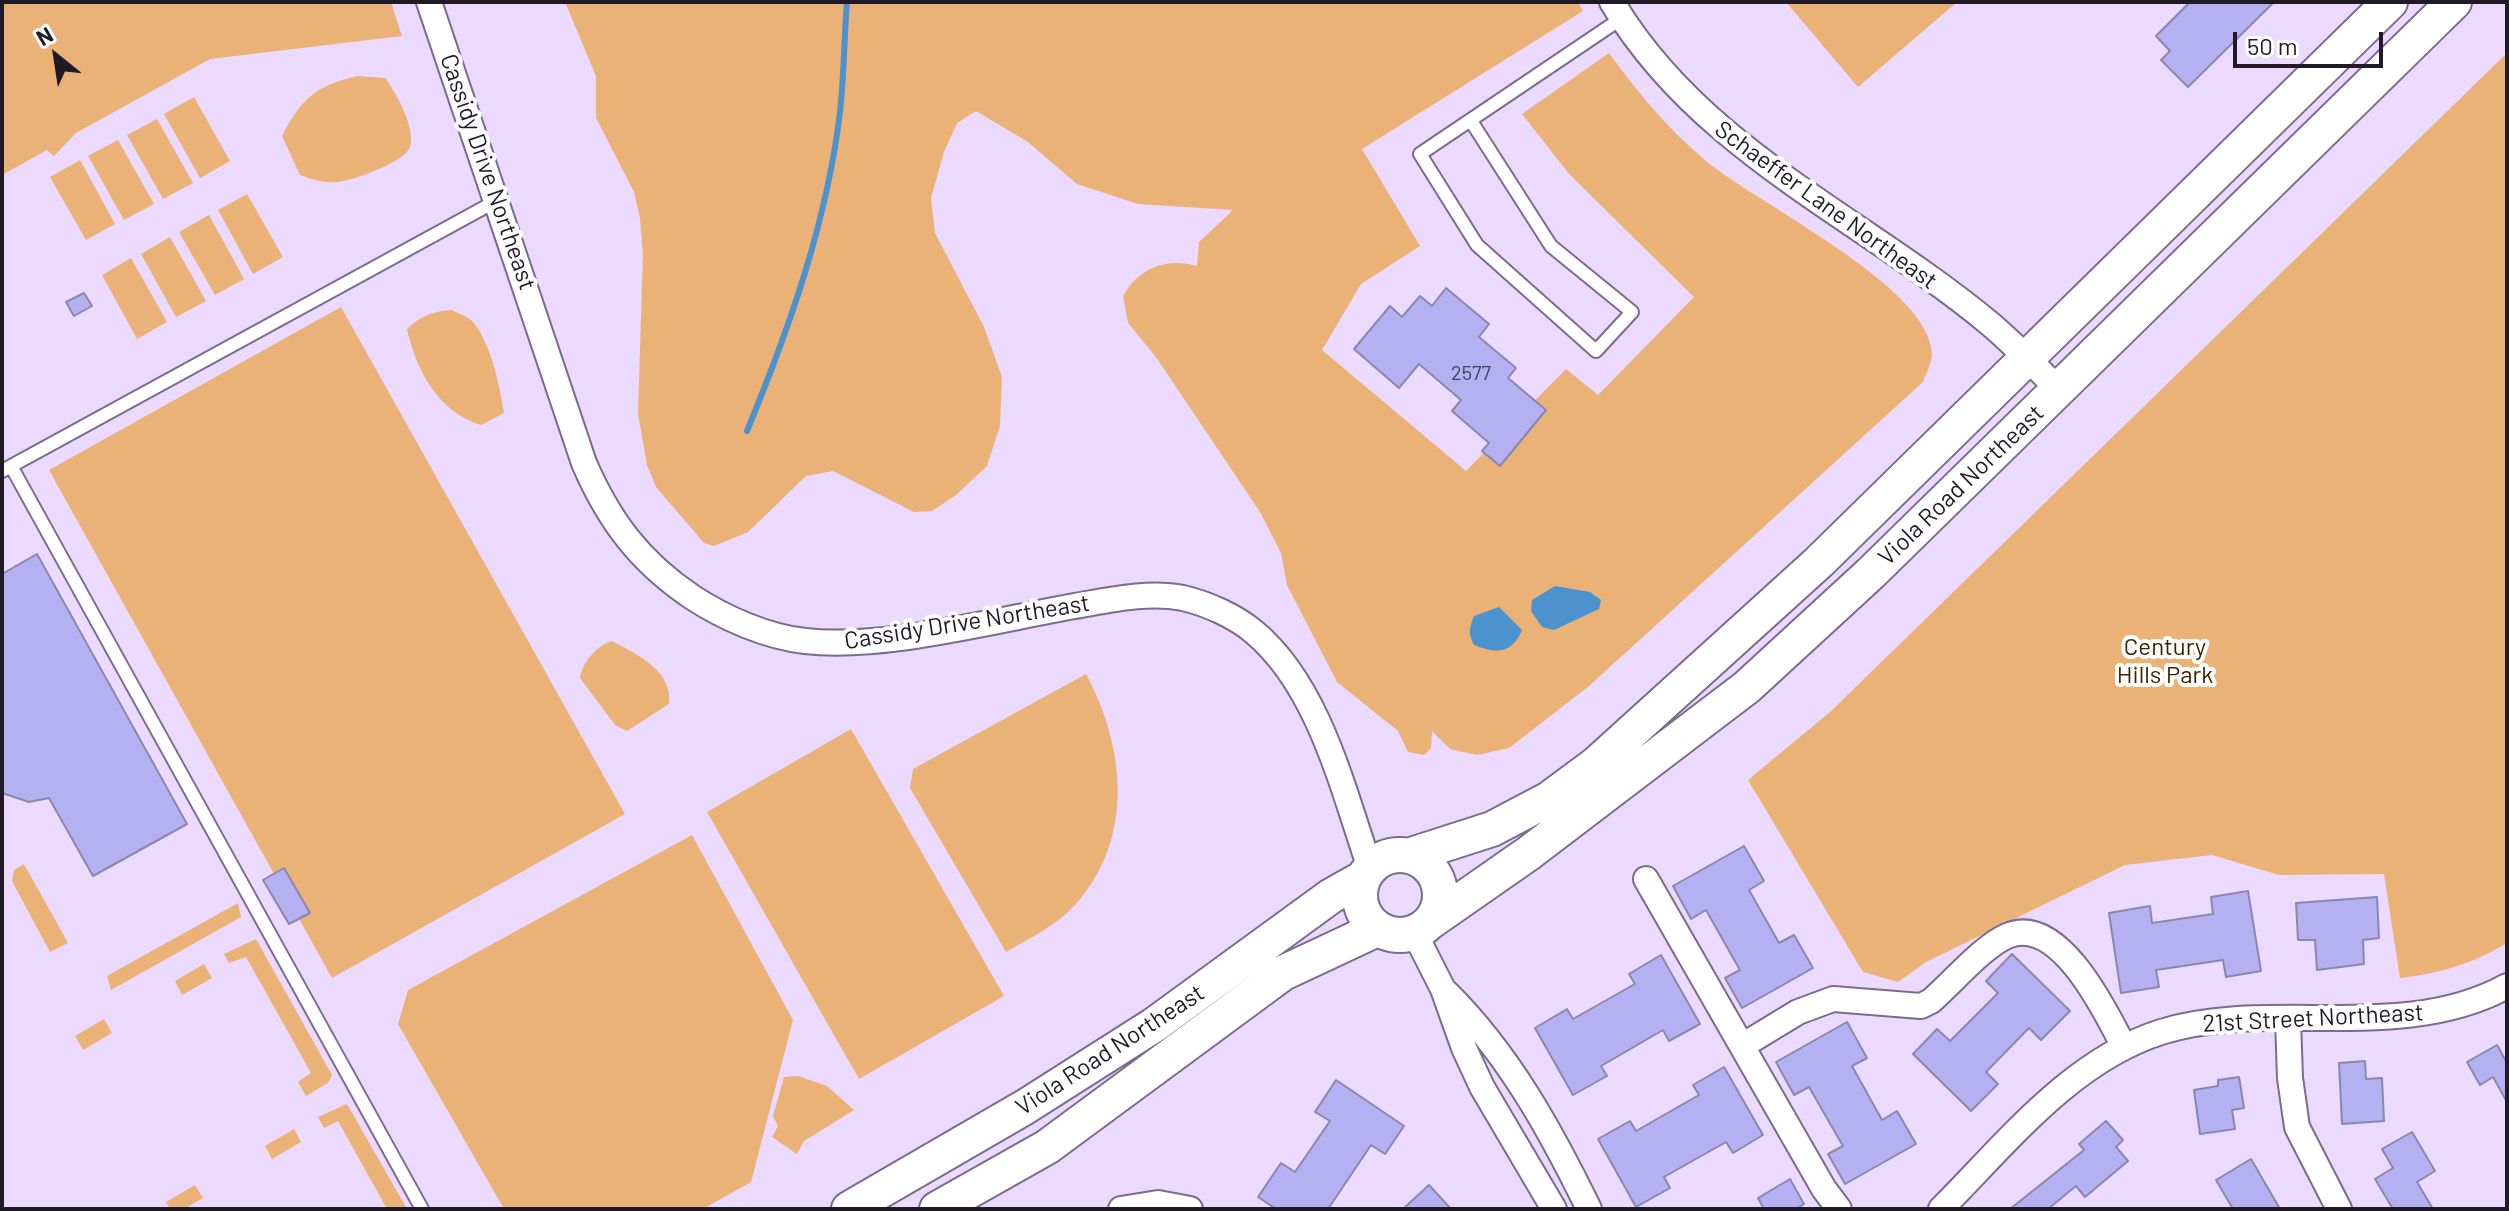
<!DOCTYPE html>
<html>
<head>
<meta charset="utf-8">
<style>
	body { margin:0 }
	#map { position:relative; width:2509px; height:1211px; overflow:hidden; background:#ebd9fe; font-family:Barlow,sans-serif }
	canvas { display:block }
	.frame { position:absolute; inset:0; border:4px solid #201a27; pointer-events:none }
	.north { position:absolute; left:16px; top:16px; width:80px; height:80px; -webkit-text-stroke:6px #fff; paint-order:stroke; rotate:330deg; font-size:22px; font-weight:700; line-height:32px; text-align:center; color:#201a27 }
	.north::after { content:''; display:block; margin:auto; width:28px; height:36px; background:#201a27; clip-path:polygon(50% 0,100% 100%,50% 72%,0 100%) }
	.scale { position:absolute; left:2233px; top:32px; width:150px; height:36px; box-sizing:border-box; border:4px solid #201a27; border-top:0; padding-left:10px; font-size:24px; line-height:28px; white-space:nowrap; color:#201a27; -webkit-text-stroke:6px #fff; paint-order:stroke }
</style>
</head>
<body>
<div id="map">
<canvas width="2509" height="1211"></canvas>
<div class="frame"></div>
<div class="north">N</div>
<div class="scale">50 m</div>
</div>
<script>
const c = document.querySelector('canvas').getContext('2d');
c.lineJoin = 'round';
function fillPath(path, color) { c.fillStyle = color; c.fill(path, 'evenodd'); }
function stroke(path, color, width, dash) { c.strokeStyle = color; c.lineWidth = width; c.lineCap = dash ? 'butt' : 'round'; c.setLineDash(dash || []); c.stroke(path); }
function drawText(font, color, halo, rows, align = 'center') {
  c.font = font + ' Barlow,sans-serif'; c.lineWidth = 8; c.setLineDash([]); c.textBaseline = 'middle'; c.strokeStyle = halo; c.fillStyle = color; for (const [text, x, y, turn = 0] of rows) {
    c.save(); c.translate(x, y); c.rotate((+turn || 0) * Math.PI / 180); c.textAlign = isNaN(turn) ? turn : align; if (halo) c.strokeText(text, 0, 0); c.fillText(text, 0, 0); c.restore();
  }
}
const green = new Path2D(`
	M2,2H391L402,36L210,59L76,133L54,156L47,150L2,175Z
	M565,2H1578L1583,11L1362,149L1420,246L1361,284L1322,350L1466,471L1566,369L1598,395L1694,297L1570,175L1522,114L1609,53C1638,93 1668,129 1706,161C1757,204 1930,286 1932,354C1932,362 1926,374 1923,382L1589,686L1509,748L1477,755L1450,749L1432,731L1431,748L1424,755L1408,752L1398,731L1337,682L1287,585L1281,553L1260,512L1156,357L1128,323L1123,296C1139,268 1166,257 1197,266L1199,242L1233,210L1138,204L1077,184L1028,142L976,111L957,123L944,152L931,198L935,233L984,327L1002,377L1000,426L987,466L956,495L932,511L914,512L833,471L806,476L748,532L714,546L704,543L656,487L647,465L638,414L643,254L640,218L634,192L596,118V76Z
	M1786,2H1957L1858,87Z
	M2507,53V943C2472,964 2441,973 2400,978L2384,874L2279,875L2212,855L2125,865L1926,962L1898,982L1863,972L1748,780L1830,712Z
	M357,76L385,78C396,92 416,129 410,147C405,162 352,181 337,182C324,183 313,180 300,175L282,136C302,98 315,86 357,76Z
	M194,97L230,161L200,178L164,114Z
	M157,119L193,183L163,199L127,135Z
	M118,140L154,204L124,220L88,156Z
	M80,160L115,224L86,240L50,177Z
	M247,194L283,257L253,274L218,210Z
	M209,215L244,279L215,295L179,232Z
	M170,237L206,301L176,317L141,254Z
	M131,258L167,322L137,339L102,275Z
	M341,307L625,814L332,978L49,470Z
	M452,310C459,314 469,317 474,323C492,347 499,384 504,413L481,425C438,412 416,370 407,329C420,316 434,311 452,310Z
	M612,641C638,655 673,671 669,704L627,731L615,725L580,678C582,663 597,645 612,641Z
	M1086,674C1125,747 1135,837 1076,904C1057,925 1030,938 1006,952L910,788L913,769Z
	M851,729L1004,996L859,1079L707,812Z
	M692,835L793,1020L751,1182L703,1209H504L398,1024L408,990Z
	M24,864L68,943L50,952L12,881L14,870Z
	M238,903L241,917L111,990L107,976Z
	M256,939L332,1075L328,1083L306,1096L298,1082L311,1073L246,957L229,963L224,954Z
	M204,964L212,978L182,995L175,981Z
	M104,1019L112,1033L83,1050L75,1036Z
	M798,1076L827,1086L854,1110L804,1141L797,1154L772,1137L778,1126L773,1116L784,1077Z
	M347,1104L407,1209H387L338,1121L324,1128L318,1117Z
	M294,1129L301,1142L272,1159L265,1146Z
	M195,1185L203,1198L184,1209H170L166,1202Z`);
const water = new Path2D(`
	M1555,586L1590,592L1601,600L1599,609L1554,630L1542,627L1531,611L1532,600Z
	M1499,607L1522,630C1512,654 1496,654 1474,645C1468,634 1469,628 1474,616Z`);
const stream = new Path2D(`
	M747,431C789,329 827,222 840,112C844,76 844,39 847,2`);
const building = new Path2D(`
	M2190,2H2274L2188,87L2161,60L2170,51L2156,36Z
	M1446,288L1489,324L1479,337L1516,368L1508,378L1546,410L1500,466L1482,451L1489,443L1452,411L1461,400L1419,364L1399,388L1354,349L1390,306L1402,317L1420,296L1432,306Z
	M84,293L92,306L74,316L66,302Z
	M37,554L187,824L93,876L49,798L29,802L2,793V574Z
	M1744,846L1764,881L1749,890L1779,943L1794,935L1813,968L1742,1008L1725,978L1740,970L1706,910L1691,919L1673,886Z
	M284,868L310,913L289,924L263,880Z
	M2248,891L2261,971L2226,977L2223,960L2156,970L2159,987L2121,993L2109,913L2150,906L2152,923L2213,914L2211,897Z
	M2377,897L2379,938L2363,940L2364,964L2317,970L2315,940H2298L2296,903Z
	M2012,954L2070,1011L2041,1040L2029,1028L1986,1072L1998,1084L1971,1111L1913,1054L1937,1029L1950,1041L1998,993L1986,981Z
	M1661,955L1700,1024L1669,1041L1663,1030L1601,1066L1607,1076L1573,1095L1535,1028L1567,1009L1573,1019L1635,984L1629,974Z
	M1847,1022L1867,1058L1852,1066L1882,1120L1897,1111L1916,1144L1845,1184L1828,1154L1843,1146L1809,1087L1794,1095L1776,1062Z
	M2497,1045L2507,1063V1102L2493,1077L2480,1085L2467,1062Z
	M2365,1061L2366,1079L2382,1078L2384,1121L2342,1124L2339,1063Z
	M1724,1067L1763,1135L1733,1153L1726,1142L1664,1177L1670,1188L1636,1207L1598,1139L1630,1121L1636,1131L1699,1095L1693,1085Z
	M2239,1077L2244,1108L2232,1110L2235,1129L2200,1134L2194,1090L2218,1086V1080Z
	M1336,1080L1404,1126L1385,1154L1371,1145L1328,1209H1276L1258,1197L1281,1163L1295,1172L1330,1121L1315,1112Z
	M2106,1121L2123,1140L2116,1147L2128,1161L2085,1197L2076,1186L2048,1209H2010L2084,1150L2079,1144Z
	M2412,1132L2435,1171L2417,1182L2433,1209H2393L2375,1179L2393,1168L2382,1149Z
	M2251,1159L2280,1209H2233L2216,1180Z
	M1790,1179L1804,1204L1796,1209H1764L1758,1198Z
	M1429,1185L1451,1209H1403Z`);
const service = new Path2D(`
	M1471,121L1551,246L1632,312L1596,351L1477,245L1420,154L1622,18
	M11,466L422,1209
	M2,471L498,200`);
const minor = new Path2D(`
	M429,2L584,463C609,521 640,562 692,597C724,618 767,637 805,641C883,650 996,620 1075,606C1110,600 1148,591 1183,598C1208,604 1235,616 1254,632C1319,686 1343,790 1370,868
	M1612,2C1699,149 1861,217 1989,323C2013,343 2036,367 2059,390
	M1646,879L1824,1189L1839,1209
	M1414,932L1443,989L1464,1048L1482,1087L1554,1209
	M1446,992C1508,1053 1551,1131 1589,1209
	M2288,1020L2290,1078L2297,1127L2339,1209
	M1742,1046L1798,1012L1833,999L1921,1006L1931,1001C1952,983 1982,947 2007,936C2059,913 2106,1012 2124,1047
	M1121,1209L1158,1203L1190,1209
	M1941,1209C2006,1144 2070,1061 2161,1032C2270,998 2402,1044 2507,986`);
const secondary = new Path2D(`
	M1360 895a40 40 0 1 1 80 0a40 40 0 1 1-80 0Z
	M1408,856L1492,829L1549,799L1595,765L1819,562L2390,2
	M1430,922L1529,853L1747,687L1871,573L2454,2
	M849,1209L1025,1107L1154,1025L1331,896L1363,878
	M937,1209L1047,1147L1283,973L1377,929`);
const numberNames = [
	["2577",1471,373]
];
const streetNames = [
	["Cassidy Drive Northeast",488,172,71],
	["Schaeffer Lane Northeast",1826,205,36],
	["Viola Road Northeast",1961,485,-44],
	["Cassidy Drive Northeast",967,622,-9],
	["21st Street Northeast",2313,1018,-3],
	["Viola Road Northeast",1110,1050,-33]
];
const parkNames = [
	["Century",2165,647],
	["Hills Park",2165,675]
];
fillPath(green, '#eab277');
fillPath(water, '#4c92cf');
stroke(stream, '#4c92cf', 6);
fillPath(building, '#b4b0f2');
stroke(building, '#8988ac', 2);
stroke(service, '#7b6b8c', 16);
stroke(minor, '#7b6b8c', 28);
stroke(secondary, '#7b6b8c', 38);
stroke(service, '#fff', 12);
stroke(minor, '#fff', 24);
stroke(secondary, '#fff', 34);
drawText('20px', '#45405a', null, numberNames);
drawText('24px', '#201a27', '#fff', streetNames);
drawText('24px', '#3c2303', '#fff', parkNames);
</script>
</body>
</html>
